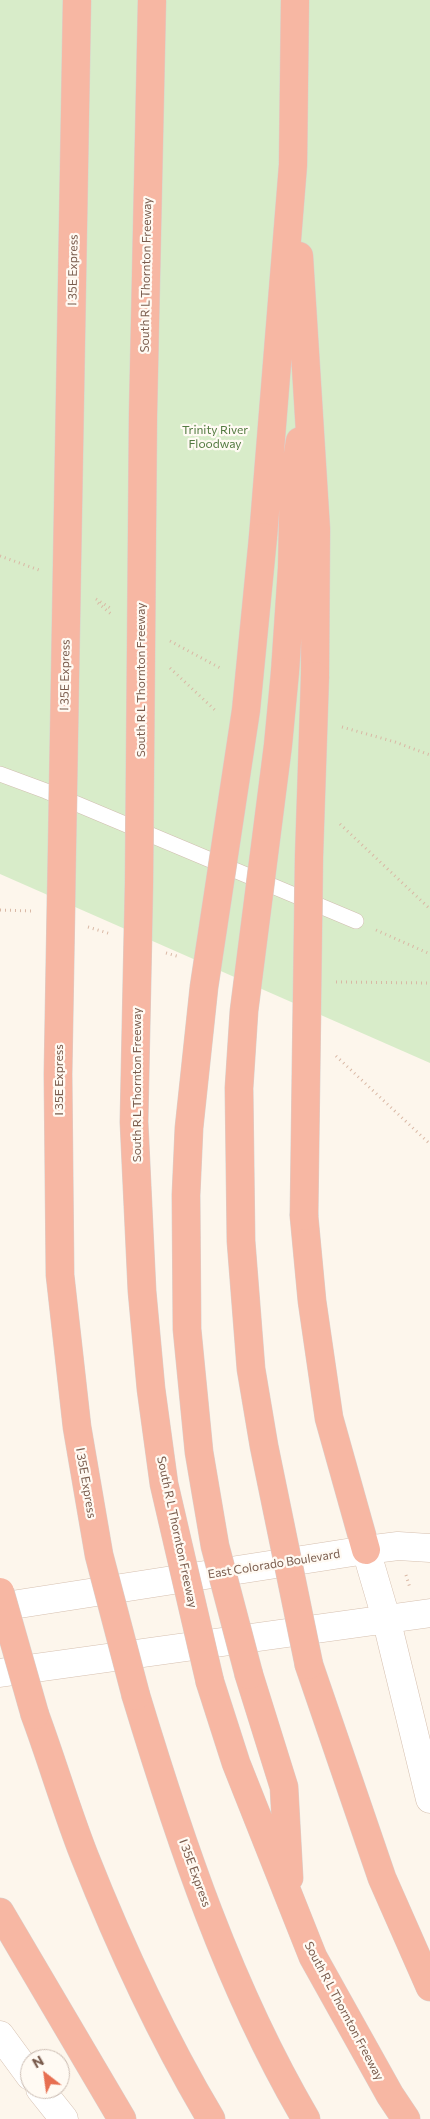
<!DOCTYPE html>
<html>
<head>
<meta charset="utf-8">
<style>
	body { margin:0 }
	#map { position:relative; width:430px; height:2119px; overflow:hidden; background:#fdf6ec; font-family:Commissioner,sans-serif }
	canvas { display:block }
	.north { position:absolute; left:20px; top:2049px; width:50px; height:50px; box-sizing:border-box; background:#fffaf3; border:1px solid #cabbb1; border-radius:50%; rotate:330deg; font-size:14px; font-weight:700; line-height:20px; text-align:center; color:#7a5c4d }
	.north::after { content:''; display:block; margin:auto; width:18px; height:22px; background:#e76f51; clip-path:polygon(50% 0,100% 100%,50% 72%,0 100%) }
</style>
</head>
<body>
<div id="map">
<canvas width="430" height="2119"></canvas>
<div class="north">N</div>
</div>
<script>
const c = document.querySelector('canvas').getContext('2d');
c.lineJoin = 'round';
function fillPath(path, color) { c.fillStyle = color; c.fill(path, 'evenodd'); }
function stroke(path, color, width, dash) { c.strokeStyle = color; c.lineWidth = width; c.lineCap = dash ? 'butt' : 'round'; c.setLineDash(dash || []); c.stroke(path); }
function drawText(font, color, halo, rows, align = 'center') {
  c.font = font + ' Commissioner,sans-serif'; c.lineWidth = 4.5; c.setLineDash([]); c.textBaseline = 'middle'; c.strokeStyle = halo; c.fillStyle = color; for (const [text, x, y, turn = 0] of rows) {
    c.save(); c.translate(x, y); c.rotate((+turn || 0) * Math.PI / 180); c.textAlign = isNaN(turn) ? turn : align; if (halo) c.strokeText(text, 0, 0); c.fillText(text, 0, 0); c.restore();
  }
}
const green = new Path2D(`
	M0,0H430V1063L0,874Z`);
const path = new Path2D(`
	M0,556L39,570
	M96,599L112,609
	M98,603L112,615
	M170,641L222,669
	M170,668L217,712
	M342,727L395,742L430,755
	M340,824L430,909
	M0,910L32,911
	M88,927L111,934
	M376,930L430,954
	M166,953L180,957
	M336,982L430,983
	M336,1056L430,1144
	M406,1575L410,1588`);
const lane = new Path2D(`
	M0,774L46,791L356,921`);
const secondary = new Path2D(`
	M366,1550L386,1618L430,1799
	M0,1607L366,1550L398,1546L430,1548
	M0,1673L430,1613
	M0,2035L30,2076
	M40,2089L64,2119`);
const highway = new Path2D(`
	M299,256L316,529L315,676
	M263,537L293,165L295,0
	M285,672L292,568L294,478L300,441
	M304,1216L312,1301L329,1418L366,1550
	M309,1665L382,1878L430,1987
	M249,1675L284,1787L289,1878
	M210,1682L236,1763L313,1957L390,2095L406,2119
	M136,1696C180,1841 229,1988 306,2119
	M35,1715C52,1761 66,1809 84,1855C120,1946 161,2035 211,2119
	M0,1912L122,2119`);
const highwayBridge = new Path2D(`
	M77,0L58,1074L60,1275L77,1427L99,1555L136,1696
	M152,0L143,415L139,884L134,1122L142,1291L151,1389L164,1484L210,1682
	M285,672L278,745L244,1011L239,1088L241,1241L251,1369L264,1446L309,1665
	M304,1216L309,857L315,676
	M0,1592L35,1715
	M249,1675L215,1546L199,1452L187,1329L186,1195L189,1128L204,987L246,710L263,537`);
const streetNames = [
	["I 35E Express",73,270,-89],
	["South R L Thornton Freeway",146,275,-89],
	["I 35E Express",65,675,-89],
	["South R L Thornton Freeway",141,680,-90],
	["I 35E Express",59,1080,-90],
	["South R L Thornton Freeway",137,1085,-90],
	["I 35E Express",86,1483,80],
	["South R L Thornton Freeway",177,1532,78],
	["East Colorado Boulevard",274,1564,-9],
	["I 35E Express",195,1873,70],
	["South R L Thornton Freeway",344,2011,62]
];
const parkNames = [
	["Trinity River",215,430],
	["Floodway",215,444]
];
fillPath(green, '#d8ecc9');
stroke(lane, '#d1beb0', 16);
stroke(secondary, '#d6c0b0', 29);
stroke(highway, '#dad1cd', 29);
stroke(path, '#d9b8a5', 3, [1, 4]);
stroke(lane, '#fff', 15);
stroke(secondary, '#fff', 28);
stroke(highway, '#f7b7a3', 28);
stroke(highwayBridge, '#dad1cd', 29, []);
stroke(highwayBridge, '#f7b7a3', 28);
drawText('12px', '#7a5c4d', '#fffaf3', streetNames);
drawText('12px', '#537a41', '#fffaf3', parkNames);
</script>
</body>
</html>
